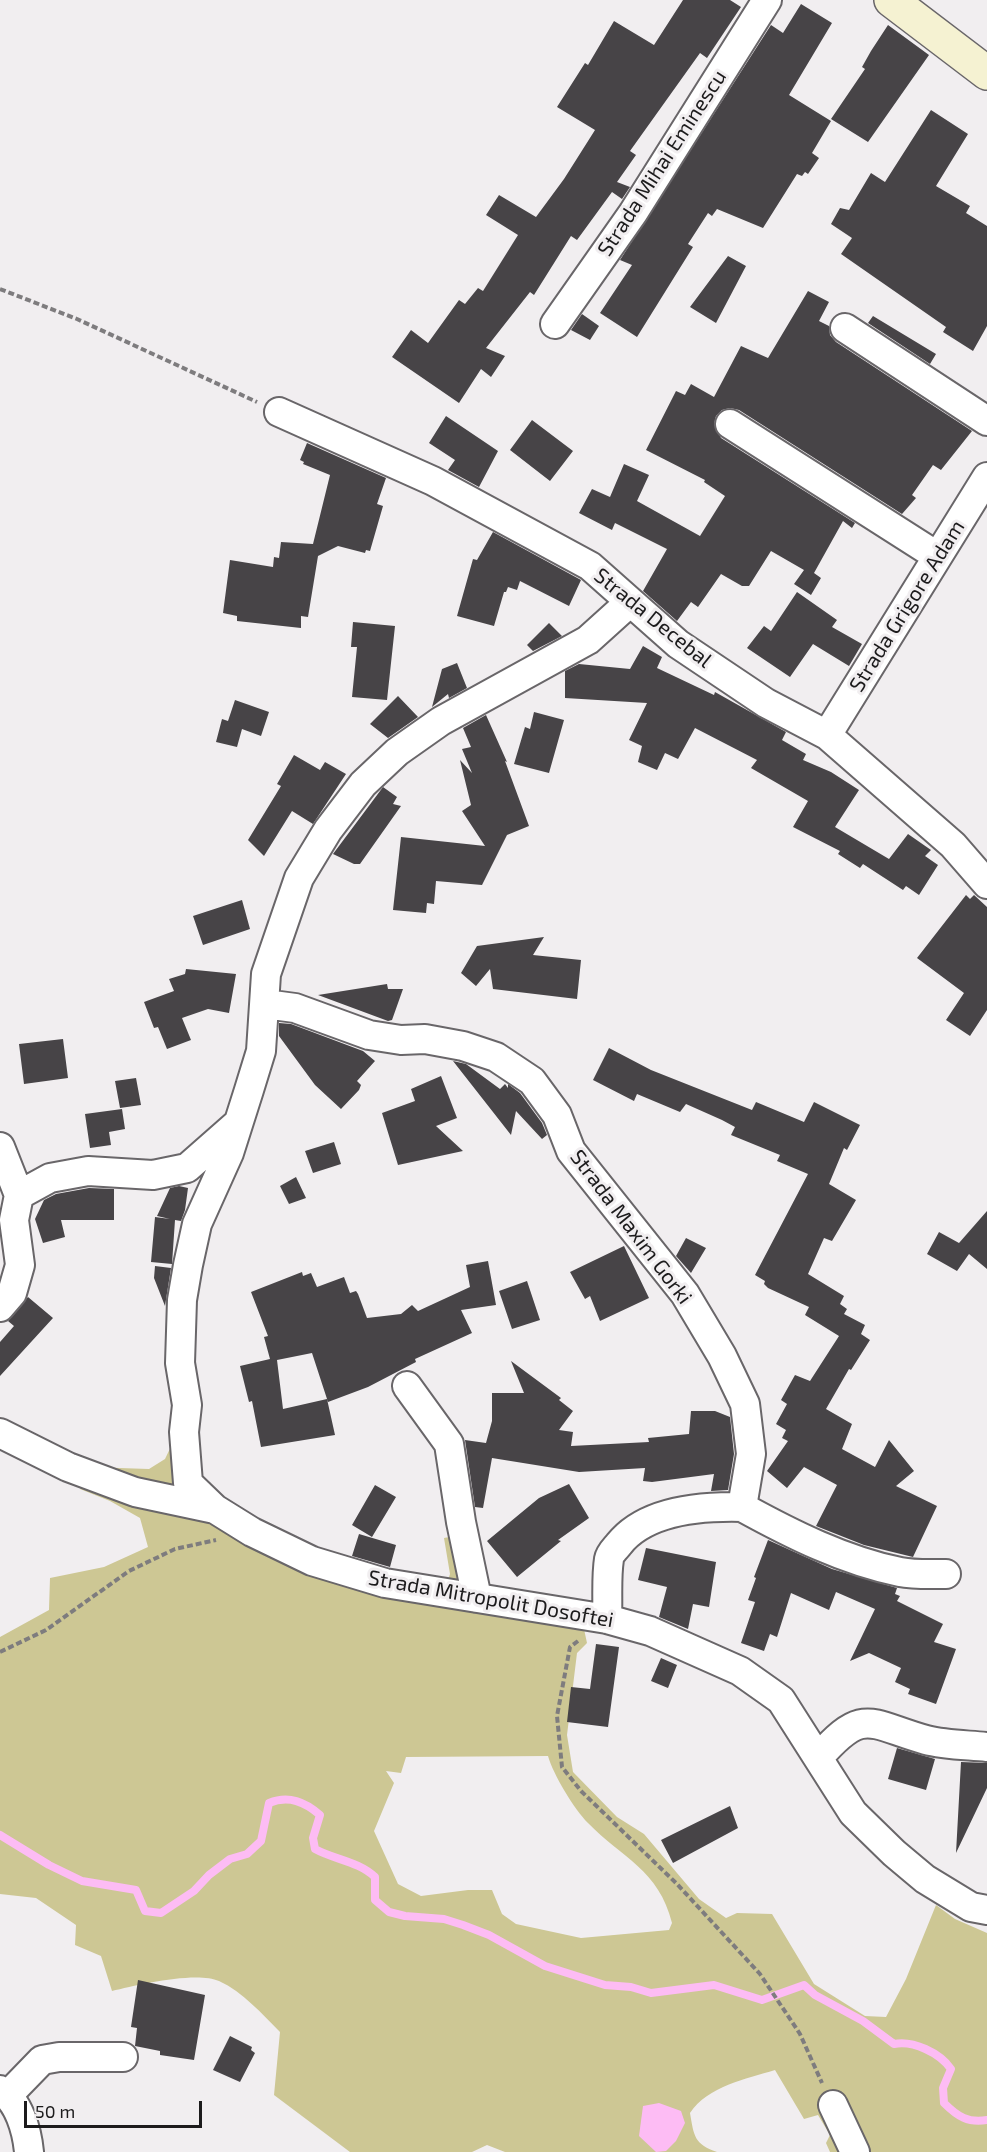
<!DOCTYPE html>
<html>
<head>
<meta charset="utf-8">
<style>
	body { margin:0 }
	#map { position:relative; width:987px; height:2152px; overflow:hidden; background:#f1eef0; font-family:"Exo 2",sans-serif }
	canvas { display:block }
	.scale { position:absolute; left:24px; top:2101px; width:178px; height:27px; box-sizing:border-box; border:3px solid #1c1b1c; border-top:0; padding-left:8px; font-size:18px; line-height:21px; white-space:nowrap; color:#1c1b1c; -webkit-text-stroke:4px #f1eef0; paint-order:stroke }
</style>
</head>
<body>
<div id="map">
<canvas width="987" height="2152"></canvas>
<div class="scale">50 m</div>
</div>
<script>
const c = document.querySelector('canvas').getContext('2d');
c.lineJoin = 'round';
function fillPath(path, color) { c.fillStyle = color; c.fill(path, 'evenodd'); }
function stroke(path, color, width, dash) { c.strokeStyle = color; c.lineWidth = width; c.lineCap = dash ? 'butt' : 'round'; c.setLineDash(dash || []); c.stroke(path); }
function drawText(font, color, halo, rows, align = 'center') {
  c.font = font + ' "Exo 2",sans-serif'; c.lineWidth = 6; c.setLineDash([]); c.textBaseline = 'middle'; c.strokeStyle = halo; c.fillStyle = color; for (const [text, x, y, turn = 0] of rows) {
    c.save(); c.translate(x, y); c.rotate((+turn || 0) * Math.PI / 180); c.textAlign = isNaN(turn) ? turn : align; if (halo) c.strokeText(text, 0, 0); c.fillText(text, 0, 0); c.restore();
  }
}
const green = new Path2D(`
	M177,1434L202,1485L216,1499L332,1559L446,1587L450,1574L444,1538L470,1533L482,1583L496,1590L579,1606L587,1643L577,1653L567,1735L573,1772L617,1817L644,1834L699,1899L726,1918L737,1913L772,1914L814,1984L865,2016L886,2017L906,1979L936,1905L955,1919L987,1933V2152H830L826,2143L830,2135L818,2115L804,2119L775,2070C746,2079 708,2086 690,2113C694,2136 694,2144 717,2152H505L487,2145L472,2152H350L274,2095L280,2032C262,2014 243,1992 219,1981C196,1971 137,1985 112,1991L101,1956L75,1945L76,1925L36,1898L0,1894V1637L49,1610L50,1578L104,1567L148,1547L140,1518L110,1501L80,1489L89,1467L149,1469L165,1459ZM548,1756C553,1774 574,1809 588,1823C622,1858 659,1870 672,1923L669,1930L581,1938L516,1924L502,1914L492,1890H468L421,1896L398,1884L374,1831L394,1783L386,1771L401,1773L406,1757Z`);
const water = new Path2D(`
	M659,2103L681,2111L685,2123L676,2141L666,2151L656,2152L639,2136L643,2106Z`);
const stream = new Path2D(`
	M0,1835L49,1865L82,1881L136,1890L145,1911L161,1913L194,1891L209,1875L230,1859L247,1854L261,1841L269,1803C289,1795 305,1802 320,1815L313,1838L315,1849C335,1860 358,1861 375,1877V1900L389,1912L405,1916L444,1919L463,1925L489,1935L545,1966L605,1985L631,1987L651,1993L714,1985L762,2000L804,1985L815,1995L863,2021L894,2044C913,2040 940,2053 951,2069L943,2088L944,2103C958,2117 968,2123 987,2120`);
const building = new Path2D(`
	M683,0H730L741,7L707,58L700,53L630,151L636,155L617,182L630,187L622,199L612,192L577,240L571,236L534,295L530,292L486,348L505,356L491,377L481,369L459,403L392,357L411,330L428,343L459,300L465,304L478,288L483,291L518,235L486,215L499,195L536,217L564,179L595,130L557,107L585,63L588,65L614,21L654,45Z
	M801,4L832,23L789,95L831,121L812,153L819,158L808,174L805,172L802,176L797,174L763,228L717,209L712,216L708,213L688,244L693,247L637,337L600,313L632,265L620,260L771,25L783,33Z
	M888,25L929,55L868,142L831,119L865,69L862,67L871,51Z
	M931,110L968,134L936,186L970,206L966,213L987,226V326L973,351L943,332L946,327L841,254L852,238L831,224L840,208L849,210L871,173L885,182Z
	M728,256L746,266L716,323L690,307Z
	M808,291L829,302L819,321L829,326L830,335L836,342L972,431L941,470L933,465L912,495L916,498L902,514L739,410L730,408L722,410L716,416L714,424L721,438L855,523L852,528L843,521L814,573L821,578L811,595L794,584L804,570L771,551L749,586H742L721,574L698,607L691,602L677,621L643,591L667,549L615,523L612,530L579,513L592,489L610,497L624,464L649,475L637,501L700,536L725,496L704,482L705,480L646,450L676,391L685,395L691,384L714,397L741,346L768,358Z
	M582,314L599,326L590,340L571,330Z
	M873,316L936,354L930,364L868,323Z
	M446,416L498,451L479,487L448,470L455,460L429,443Z
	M532,420L573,451L550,481L510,450Z
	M307,443L386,478L377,504L383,506L370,551L366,550L365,553L338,546L318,556L308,617L301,616V628L237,621V616L223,613L230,560L273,567L274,557L279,558L281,542L313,544L330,475L303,464L304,462L300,460Z
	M493,532L581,580L569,606L520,581L517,590L508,587L506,592H504L494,626L457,616L473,559L477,560Z
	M797,592L837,620L832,627L862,644L849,666L813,644L790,677L747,648L764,626L771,631Z
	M353,622L395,626L387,700L352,697L357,647H351Z
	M549,623L562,636L533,651L527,645Z
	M643,646L662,657L657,668L714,695L715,692L786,732L782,740L806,754L803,760L831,772L859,790L835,827L889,859L908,834L931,850L925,856L938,865L919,895L906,886L903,890L863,864L860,868L838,854L840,851L793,827L808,801L751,768L757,760L695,728L678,759L665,753L657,770L638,762L642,746L629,740L647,703L565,698V671L579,664L630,669Z
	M457,663L467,688L449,698L448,694L432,707L442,669Z
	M398,696L418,717L388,738L370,724Z
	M235,700L269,712L261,736L242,729L237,747L216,742L222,719L228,721Z
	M534,712L564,720L549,773L514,764L525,727L530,729Z
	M486,715L507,762L505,761L529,826L507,835L482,885L436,881L434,904L427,903L426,913L393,910L401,837L485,846L462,811L471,805L460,760L472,773L462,749L471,747L463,728Z
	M294,755L320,770L325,762L346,774L313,824L292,811L264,856L248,840L281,786L277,784Z
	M383,787L397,797L393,804L401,806L360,864H354L333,854Z
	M966,895L970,899L974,895L987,907V1010L970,1036L946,1020L964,993L917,958Z
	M242,900L250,929L203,945L193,916Z
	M544,937L533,955L581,960L577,999L493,989L490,969L476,986L461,973L477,946Z
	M186,969L236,974L229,1013L208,1009L182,1018L191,1040L167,1049L158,1027L154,1028L144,1002L174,991L169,979L185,974Z
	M387,984L388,989H403L392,1020L388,1021L318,995Z
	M279,1023L291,1024L363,1051L375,1061L357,1081L361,1085L359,1090L341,1109L315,1085L279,1036Z
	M63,1039L68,1078L24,1084L19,1044Z
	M609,1048L651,1070L752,1110L756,1102L804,1122L814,1102L860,1125L847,1150L844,1148L829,1184L856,1200L832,1241L824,1238L808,1274L844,1296L840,1304L847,1309L844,1314L865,1325L861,1334L870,1340L851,1370L849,1369L826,1409L852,1424L842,1449L875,1467L889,1440L914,1471L896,1486L937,1506L913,1557L864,1545L816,1526L837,1485L804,1467L787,1488L767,1471L788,1441L782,1438L786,1430L776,1424L787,1404L781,1400L795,1375L810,1381L839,1336L805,1315L809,1307L768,1288L764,1284L765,1281L755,1275L808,1174L777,1161L780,1155L731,1135L735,1127L722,1120L686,1104L680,1112L637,1094L634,1101L593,1080Z
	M453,1061L466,1064L500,1089L505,1084L508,1088V1084L520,1093L542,1123L547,1135L542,1139L516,1111L511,1135Z
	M441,1076L457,1118L436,1126L463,1151L398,1165L382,1113L415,1101L411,1089Z
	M136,1078L141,1105L120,1108L115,1081Z
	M122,1109L125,1129L109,1132L111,1145L90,1148L85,1114Z
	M334,1142L341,1164L313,1173L305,1151Z
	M296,1177L306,1198L289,1204L280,1186Z
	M179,1186L188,1188L185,1210L181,1221L175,1220L172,1264L151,1262L155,1217L170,1219L157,1216L170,1188Z
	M89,1188L114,1189V1220H61L65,1237L43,1243L35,1219L44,1200L56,1194Z
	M987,1211V1269L969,1254L957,1271L927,1254L939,1232L959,1243Z
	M686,1238L706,1248L691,1273L676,1256Z
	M624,1246L649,1298L600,1321L590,1296L585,1299L570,1272Z
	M488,1261L496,1305L461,1310L472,1333L415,1359L416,1362L368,1387L328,1402L312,1353L277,1360L283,1409L327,1399L335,1435L261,1447L252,1401L249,1402L240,1366L270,1359L264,1337L268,1336L251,1292L302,1272L303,1276L311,1273L317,1287L344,1277L350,1293L356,1291L358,1294L367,1318L401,1314L412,1305L418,1311L470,1287L466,1265Z
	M155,1266L171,1268L165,1306L154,1278Z
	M527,1281L540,1320L512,1329L499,1291Z
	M28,1297L53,1318L0,1376V1342L14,1326L8,1321Z
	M511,1361L561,1398L559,1400L573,1411L559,1430L573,1432L571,1446L649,1442L648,1438L689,1434L691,1411H715L730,1417L734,1454L728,1490L711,1491L714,1474L652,1482L643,1481L645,1468L579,1472L492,1458L483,1508L475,1507L465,1440L486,1443L492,1421V1393H524Z
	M569,1484L589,1518L558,1540L561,1541L517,1577L487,1541L539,1498Z
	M375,1485L396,1497L372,1537L352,1525Z
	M359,1534L396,1545L390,1567L352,1556Z
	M768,1540L832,1569L897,1588L895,1594L900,1596L897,1601L943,1624L934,1642L956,1649L936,1704L908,1694L910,1689L895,1682L901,1668L869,1653L850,1661L875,1609L836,1592L829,1610L791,1593L777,1637L770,1634L764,1651L741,1643L755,1602L748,1600L756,1578L754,1577Z
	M646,1548L716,1562L709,1607L693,1604L688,1629L659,1617L667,1587L638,1580Z
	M596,1644L619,1647L608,1727L567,1722L571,1687L590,1689Z
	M661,1658L677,1665L668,1688L651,1681Z
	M897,1748L935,1759L926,1790L888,1779Z
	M961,1762L987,1763V1788L956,1853Z
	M730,1806L738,1828L673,1863L661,1840Z
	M138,1980L205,1995L194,2060L160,2055V2051L135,2046L137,2028L131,2027Z
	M230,2036L252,2047L251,2050L255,2053L240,2082L213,2070Z`);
const path = new Path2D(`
	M0,289L77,319L257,402
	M578,1641L570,1647L557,1716L562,1767L581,1791L677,1884L760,1974L800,2034L822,2083
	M0,1652L46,1630L129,1571L175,1549L216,1540`);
const street = new Path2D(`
	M555,324L633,213L767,0
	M845,328L987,421
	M279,412L433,481L590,566L678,644L766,703L827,735L953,845L987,884
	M730,424L937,556
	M827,735L987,477
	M265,1004L295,1008L369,1035L401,1040L425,1039L463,1046L496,1057L532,1081L557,1115L571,1151L685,1294L722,1356L745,1404L751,1454L742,1507C791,1534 845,1561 900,1572C915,1575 931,1574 946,1574
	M0,1147L19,1195L14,1220L20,1265L12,1293L0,1307
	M19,1195L50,1178L88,1171L153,1175L187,1168L237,1124
	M407,1386L449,1444L461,1522L477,1598
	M0,1433L68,1467L135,1492L215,1509L252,1532L312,1561L385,1583L607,1619L650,1631L740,1671L781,1700L853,1813L894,1853L925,1879L971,1907L987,1910
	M215,1509L188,1483L184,1432L187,1405L180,1363L182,1300L188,1265L197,1224L229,1153L249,1090L261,1051L266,974L299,878L328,830L363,784L397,752L441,721L588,640L629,603
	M607,1619C608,1599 606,1578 609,1559C610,1553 616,1548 619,1544C646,1510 702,1506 742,1507
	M819,1757C864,1706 869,1724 926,1740C945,1745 967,1745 987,1747
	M0,2090C19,2101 27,2131 29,2152
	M8,2095L42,2060L59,2057H123
	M833,2105L855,2152`);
const secondary = new Path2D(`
	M891,0L987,73`);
const streetNames = [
	["Strada Mihai Eminescu",662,163,-57],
	["Strada Grigore Adam",907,606,-58],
	["Strada Decebal",653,618,39],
	["Strada Maxim Gorki",631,1227,53],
	["Strada Mitropolit Dosoftei",491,1599,10]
];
fillPath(green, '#cdc794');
fillPath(water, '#fdbcf4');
stroke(stream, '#fdbcf4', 8);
fillPath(building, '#474447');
stroke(street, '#696669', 32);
stroke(secondary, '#696669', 36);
stroke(path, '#7e7c7e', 4, [6, 3]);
stroke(street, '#fff', 28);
stroke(secondary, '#f5f2d2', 33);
drawText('21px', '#1c1b1c', '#f1eef0', streetNames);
</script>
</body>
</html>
